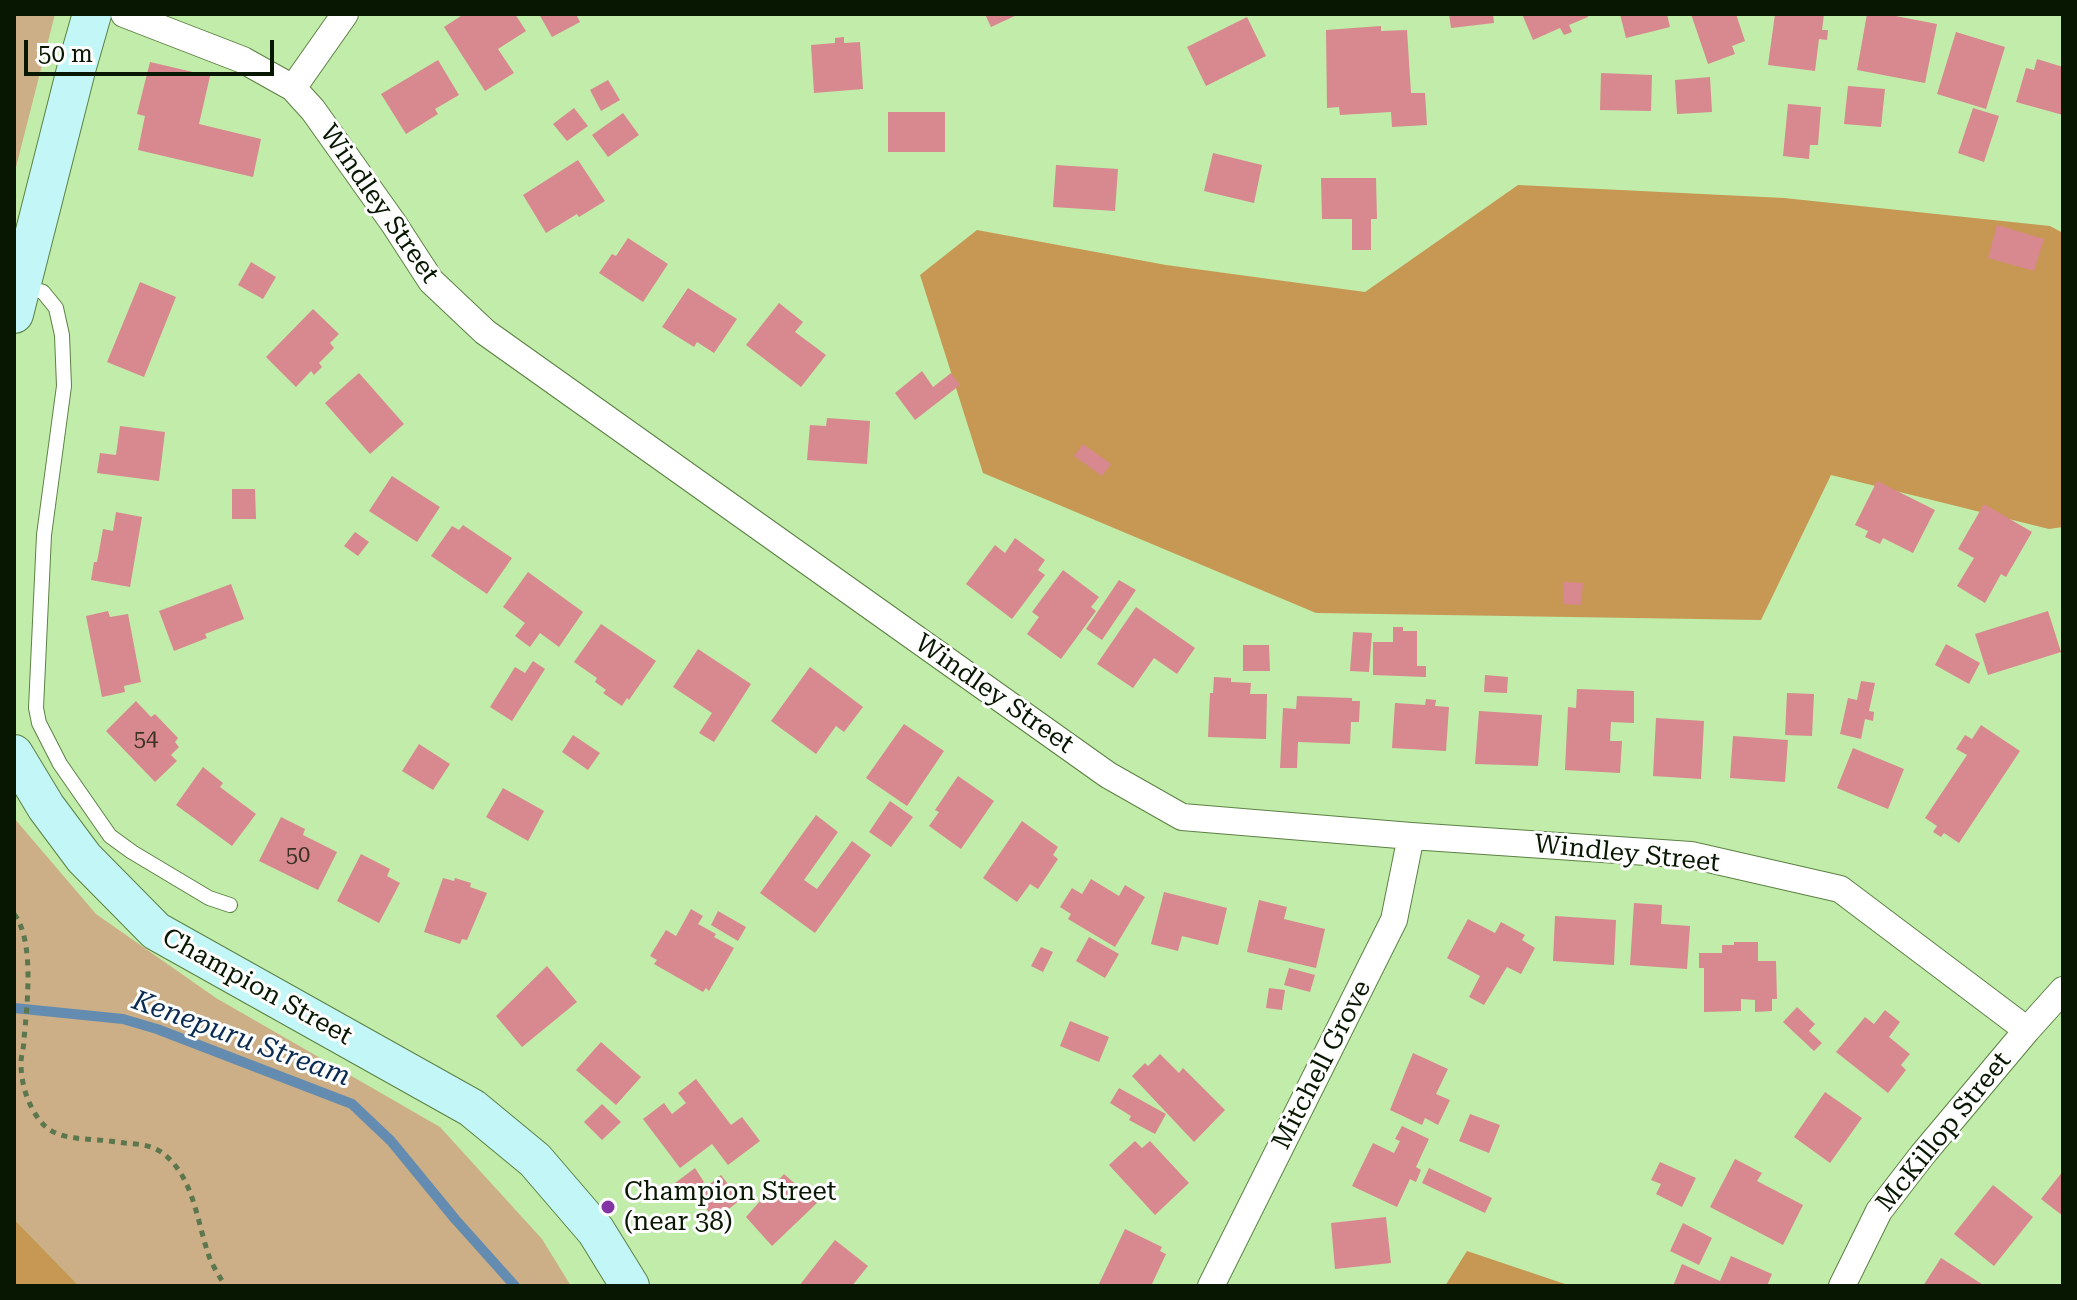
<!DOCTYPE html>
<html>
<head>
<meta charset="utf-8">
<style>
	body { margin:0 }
	#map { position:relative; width:2077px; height:1300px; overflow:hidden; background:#c2ecaa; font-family:"Roboto Serif",serif }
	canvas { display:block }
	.frame { position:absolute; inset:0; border:16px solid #081701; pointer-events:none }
	.scale { position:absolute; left:24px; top:40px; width:250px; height:36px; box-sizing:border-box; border:4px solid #081701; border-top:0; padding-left:10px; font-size:24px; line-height:28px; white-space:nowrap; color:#081701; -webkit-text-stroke:6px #fefefe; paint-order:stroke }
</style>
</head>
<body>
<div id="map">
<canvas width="2077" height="1300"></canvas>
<div class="frame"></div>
<div class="scale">50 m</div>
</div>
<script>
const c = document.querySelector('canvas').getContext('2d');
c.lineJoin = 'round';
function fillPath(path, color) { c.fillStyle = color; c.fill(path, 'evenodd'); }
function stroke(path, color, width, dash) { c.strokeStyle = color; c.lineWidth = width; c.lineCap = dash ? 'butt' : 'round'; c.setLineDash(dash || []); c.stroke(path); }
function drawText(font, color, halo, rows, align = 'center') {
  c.font = font + ' "Roboto Serif",serif'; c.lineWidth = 6; c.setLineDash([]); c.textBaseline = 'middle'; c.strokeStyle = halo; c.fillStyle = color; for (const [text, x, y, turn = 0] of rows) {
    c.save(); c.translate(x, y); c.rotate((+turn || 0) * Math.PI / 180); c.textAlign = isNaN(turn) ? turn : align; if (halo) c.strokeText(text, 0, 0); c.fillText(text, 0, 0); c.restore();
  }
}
const green = new Path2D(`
	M14,14H55L14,175Z
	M14,818L96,914L216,998L440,1127L542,1239L571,1286H79L14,1219Z`);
const forest = new Path2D(`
	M1518,185L1784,198L2050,226L2063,233V527L2049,529L1831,475L1761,620L1316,613L983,473L920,275L977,230L1166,265L1365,292Z
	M14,1219L79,1286H14Z
	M1467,1251L1571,1286H1445Z`);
const stream = new Path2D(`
	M14,1008L123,1019L157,1029L352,1104L391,1141L455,1219L515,1286`);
const building = new Path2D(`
	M464,14H515L526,31L498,49L514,73L485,91L444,27Z
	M539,14H576L580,22L552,37Z
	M985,14H1019L991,27Z
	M1449,14H1493L1494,23L1451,28Z
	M1522,14H1587L1588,17L1569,25L1572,32L1564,35L1560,28L1533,40Z
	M1620,14H1667L1670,27L1626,38Z
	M1691,14H1736L1745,41L1732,46L1735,54L1708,64Z
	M1775,14H1824L1822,30H1828L1827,40L1819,39L1815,71L1768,65Z
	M1867,14H1885L1937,24L1925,83L1857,70Z
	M1247,17L1266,56L1206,86L1187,47Z
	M1381,26V31L1407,30L1411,93H1425L1427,125L1392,127L1391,112L1340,115L1339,107L1327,108L1326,30Z
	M1956,32L2005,47L1986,109L1937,94Z
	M844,37V43L860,42L863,89L814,93L811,45L835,43V38Z
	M2037,59L2063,67V115L2016,102L2026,68L2034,70Z
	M438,60L459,95L435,109L438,114L406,134L381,94Z
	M150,62L210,76L199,124L261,139L253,177L138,150L145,116L137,114Z
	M1601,73L1652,75L1651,111L1600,110Z
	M1710,77L1712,112L1677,114L1675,80Z
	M608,80L620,100L601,111L590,90Z
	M1848,86L1885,89L1881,127L1844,124Z
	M1788,104L1821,107L1818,145H1810L1809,159L1783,156Z
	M574,108L588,126L567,141L553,124Z
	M1973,108L1999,116L1984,162L1958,153Z
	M888,112H945V152H888Z
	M623,113L639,135L608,157L592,135Z
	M1213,153L1262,165L1254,203L1204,191Z
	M578,160L605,201L579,217L577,214L546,233L523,195Z
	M1056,165L1118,169L1115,211L1053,207Z
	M1321,178H1376L1377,219H1371V250H1352V219H1322Z
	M1997,225L2044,239L2034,271L1988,258Z
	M628,238L668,264L643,302L599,273L612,254L616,256Z
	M251,262L276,277L263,299L238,285Z
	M140,282L176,297L144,377L107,362Z
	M688,288L737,319L714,353L697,342L694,347L662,327Z
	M779,303L803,322L795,332L826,355L801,387L746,345Z
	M313,309L339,334L330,343L334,348L319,363L322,367L314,375L311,371L296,387L266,357Z
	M922,371L933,387L951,373L960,385L915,420L895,393Z
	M359,373L404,424L370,454L325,403Z
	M827,418L870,421L867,464L807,460L810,425L826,426Z
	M120,426L165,432L159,481L97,473L100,453L116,455Z
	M1083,444L1111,464L1102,476L1074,456Z
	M392,476L440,507L417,542L369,511Z
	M1877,481L1935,510L1913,553L1883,538L1880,544L1865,537L1868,531L1855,525Z
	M232,489H255L256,519H232Z
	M1984,504L2032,532L2006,577L2001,574L1985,603L1957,586L1974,558L1958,549Z
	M116,512L142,517L130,587L91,580L94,562H97L103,529L113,531Z
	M463,525L512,558L487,594L431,556L452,526L459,530Z
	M355,532L369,542L358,556L344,546Z
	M1015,538L1045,560L1038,570L1045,575L1012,619L966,584L995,545L1005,553Z
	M1063,570L1099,597L1091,607L1096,611L1061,659L1027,634L1039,617L1032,612Z
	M528,572L583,612L559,647L540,633L530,647L515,636L525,623L503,607Z
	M1119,580L1136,590L1102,640L1086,629Z
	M1564,582L1583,583L1581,605L1563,604Z
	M231,584L244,619L205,634L207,638L174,651L159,611Z
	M1136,607L1195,648L1177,674L1154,658L1133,688L1097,664Z
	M108,611L110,617L128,614L141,682L124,686L125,692L102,697L86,616Z
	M2048,611L2061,652L1988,675L1975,634Z
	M601,624L656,661L629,700L627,698L622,706L603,693L606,690L595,682L597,678L574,662Z
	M1393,627H1403V631H1417V666H1426V677L1373,675V642H1393Z
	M1353,632L1372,633L1369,672L1350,671Z
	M1946,644L1980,663L1969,684L1935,665Z
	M1243,645H1269L1270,671H1243Z
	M698,649L751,684L714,742L699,733L712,713L673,687Z
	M533,661L545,669L512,721L490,707L515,667L525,673Z
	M810,667L863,707L844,732L836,726L816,754L771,721Z
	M1485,675L1508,677L1507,693L1484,692Z
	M1214,677L1231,678V682L1251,683L1250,694H1267L1266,739L1208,737L1210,693H1213Z
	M1861,681L1875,683L1869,711L1874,712L1873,721L1865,719L1861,739L1840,734L1848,698L1857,700Z
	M1577,689L1634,691V723L1611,722L1610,741H1622L1620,773L1565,770L1568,707L1576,708Z
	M1787,693L1814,694L1812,736L1785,735Z
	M1297,696L1352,698V701H1360L1359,722H1351L1350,744L1298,742L1297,768H1280L1283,708L1296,709Z
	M1426,699L1436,700L1435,706L1449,707L1446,751L1392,748L1395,703L1425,705Z
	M136,701L151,717L155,714L178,738L175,742L179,747L171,755L177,761L155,782L106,731Z
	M1479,711L1542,715L1538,766L1475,764Z
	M1656,718L1704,721L1701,779L1653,776Z
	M904,724L944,751L907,806L866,778Z
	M1981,725L2020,751L1959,843L1944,833L1941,837L1933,832L1937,826L1925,818L1967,755L1956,749L1965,735L1972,739Z
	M573,735L600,753L588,770L562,752Z
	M1733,736L1788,740L1785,782L1730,778Z
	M419,744L450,764L433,790L402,771Z
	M1853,748L1904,769L1888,809L1837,788Z
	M203,767L223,783L220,787L256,814L232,846L176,805Z
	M958,776L994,801L961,849L929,826L939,812L935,810Z
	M503,788L544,811L528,841L486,817Z
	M890,801L913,817L891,847L869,832Z
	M816,815L838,832L804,880L817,889L852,841L871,855L815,933L760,893Z
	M281,817L305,829L303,835L337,852L318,890L259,861Z
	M1022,821L1058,847L1053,855L1058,859L1038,889L1030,884L1017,902L983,878Z
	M361,854L390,869L387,876L400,883L379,923L337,901Z
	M443,878L454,881L455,878L471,883L470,887L487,893L467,940L462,939L460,944L424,932Z
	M1091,879L1119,896L1125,885L1145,897L1115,947L1068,919L1071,914L1060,907L1072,888L1082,894Z
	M1164,892L1227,908L1218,945L1182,936L1178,951L1151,944Z
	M1259,900L1287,907L1284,919L1325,929L1316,968L1247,952Z
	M1634,903L1662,905L1661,924L1690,926L1687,969L1630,965Z
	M691,909L703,916L698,924L716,934L714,937L734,948L709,991L706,988L703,992L654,964L657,960L650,956L666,930L676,936Z
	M718,911L746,927L738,941L711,925Z
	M1555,916L1616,920L1614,965L1553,961Z
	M1468,919L1495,933L1501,922L1525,935L1522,940L1535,948L1521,974L1507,967L1484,1005L1469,997L1480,976L1447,958Z
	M1089,937L1119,954L1105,978L1076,961Z
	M1734,942H1758V961H1776L1777,999H1772V1011L1755,1012V1000L1741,999V1011L1704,1012V968H1699V953H1722V945H1734Z
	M1041,947L1053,952L1043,972L1031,966Z
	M547,966L577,1002L522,1047L496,1016Z
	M1289,968L1315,975L1310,992L1284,985Z
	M1269,988L1285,990L1282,1010L1266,1008Z
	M1797,1007L1815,1024L1809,1031L1822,1043L1814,1051L1783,1022Z
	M1885,1010L1900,1022L1889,1037L1910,1054L1901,1065L1906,1070L1888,1093L1836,1052L1865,1017L1874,1024Z
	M1070,1021L1109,1037L1099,1062L1060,1046Z
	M601,1042L641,1077L616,1105L576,1070Z
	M1413,1053L1448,1069L1436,1094L1450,1100L1438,1125L1425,1118L1422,1125L1390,1110Z
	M1160,1054L1179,1073L1183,1068L1225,1110L1194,1142L1132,1076L1145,1063L1148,1066Z
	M696,1079L731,1125L742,1117L760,1141L728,1165L712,1144L680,1168L643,1119L664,1103L672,1114L686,1103L678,1093Z
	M1119,1088L1166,1114L1155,1134L1129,1120L1131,1116L1110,1103Z
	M1825,1092L1862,1118L1830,1163L1794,1137Z
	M602,1104L621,1122L602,1140L584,1122Z
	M1470,1114L1500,1125L1489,1153L1459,1141Z
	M1402,1126L1429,1139L1416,1167L1421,1170L1416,1182L1410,1179L1397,1207L1352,1186L1373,1143L1394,1153L1400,1141L1395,1139Z
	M1135,1141L1142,1148L1150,1141L1189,1183L1155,1215L1109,1165Z
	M1735,1159L1762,1173L1757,1181L1803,1205L1783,1245L1710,1207Z
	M1660,1162L1696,1178L1682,1207L1656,1194L1661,1184L1651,1180Z
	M695,1168L704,1182L685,1196L675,1183Z
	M1429,1168L1492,1198L1485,1213L1422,1183Z
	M2063,1171V1216L2041,1199Z
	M784,1174L817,1203L772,1246L746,1217Z
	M721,1175L740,1200L715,1220L696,1195Z
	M1993,1185L2033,1217L1994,1266L1954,1234Z
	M1386,1217L1391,1263L1335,1269L1331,1223Z
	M1683,1223L1712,1238L1699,1265L1670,1251Z
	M1125,1229L1162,1247L1160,1251L1166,1254L1151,1286H1098Z
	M835,1240L868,1266L852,1286H799Z
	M1731,1256L1772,1274L1767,1286H1673L1682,1264L1720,1281Z
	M1941,1258L1985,1286H1923Z`);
const path = new Path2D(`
	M14,914C35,940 27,1007 24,1039C24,1048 21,1055 21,1063C21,1079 25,1096 33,1110C48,1138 67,1137 95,1140C105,1140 115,1142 125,1143C138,1144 154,1145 165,1155C195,1180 197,1224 210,1259C214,1268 220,1277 225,1286`);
const lane = new Path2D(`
	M23,286L43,292L56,308L62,335L64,386L44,535L36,708L39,723L60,764L110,836L132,852L209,898L230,905`);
const street = new Path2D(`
	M124,14L243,60L293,88L313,110L394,224L431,281L485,332L1108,775L1182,817L1411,836L1691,855L1840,889L2027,1030
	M293,88L345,14
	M1211,1286L1394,920L1411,836
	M1842,1286L1879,1211L1923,1154L2027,1030L2063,990`);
const secondary = new Path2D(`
	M14,314L76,70L92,14
	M14,754L46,807L84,858L156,931L472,1108L535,1160L596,1231L630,1286`);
const markers = [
	[608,1207,8,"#8435a5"]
];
const numberNames = [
	["54",146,740],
	["50",298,856]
];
const streetNames = [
	["Windley Street",379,204,55],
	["Windley Street",994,694,35],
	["Windley Street",1627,854,6],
	["Champion Street",257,987,29],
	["Mitchell Grove",1322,1065,-63],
	["McKillop Street",1944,1132,-51]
];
const poiNames = [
	["Champion Street",624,1192],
	["(near 38)",624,1222]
];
const waterNames = [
	["Kenepuru Stream",241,1039,20]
];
fillPath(green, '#ccaf87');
fillPath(forest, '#c79854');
stroke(stream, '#648cb0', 10);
fillPath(building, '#d8888f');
stroke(lane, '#5c8144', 16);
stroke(street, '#5c8144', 28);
stroke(secondary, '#5c8144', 40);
stroke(path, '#5c774d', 5, [6, 6]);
stroke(lane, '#fff', 14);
stroke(street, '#fff', 26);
stroke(secondary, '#c3f7f7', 38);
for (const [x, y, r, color] of markers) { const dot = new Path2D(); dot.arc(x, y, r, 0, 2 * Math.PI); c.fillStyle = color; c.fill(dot); stroke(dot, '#fefefe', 3); }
drawText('22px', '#3c3324', null, numberNames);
drawText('26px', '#081701', '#fefefe', streetNames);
drawText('26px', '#081701', '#fefefe', poiNames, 'left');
drawText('italic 28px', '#0a2c52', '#fefefe', waterNames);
</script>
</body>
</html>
